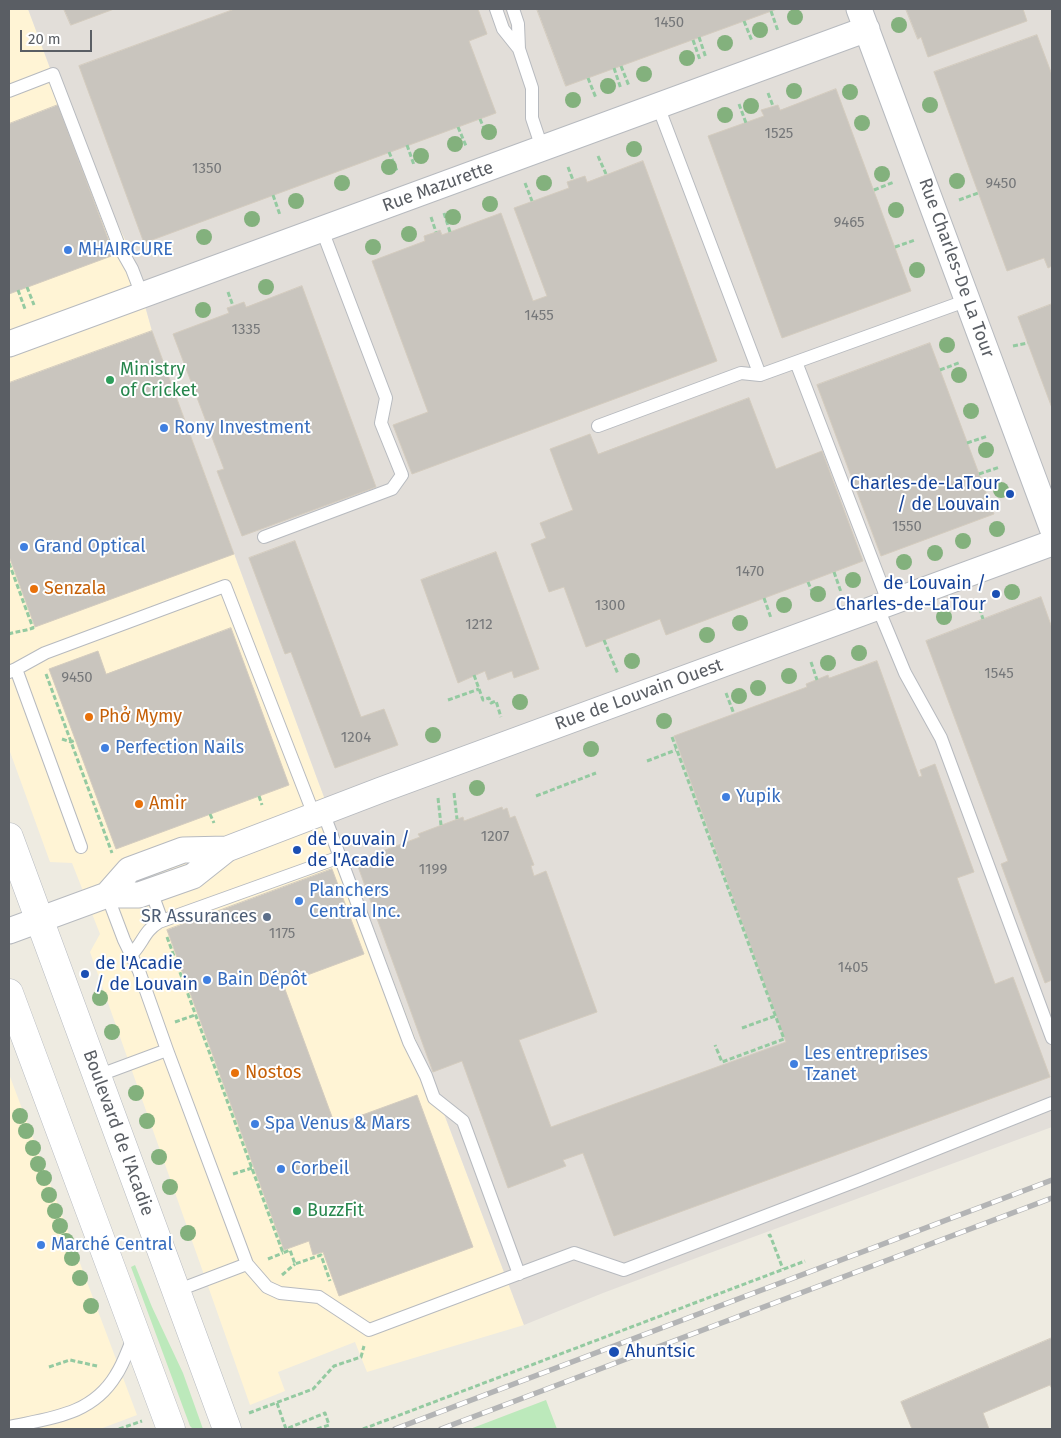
<!DOCTYPE html>
<html>
<head>
<meta charset="utf-8">
<style>
	body { margin:0 }
	#map { position:relative; width:1061px; height:1438px; overflow:hidden; background:#eeebe1; font-family:"Fira Sans",sans-serif }
	canvas { display:block }
	.frame { position:absolute; inset:0; border:10px solid #5a5e64; pointer-events:none }
	.scale { position:absolute; left:20px; top:30px; width:72px; height:22px; box-sizing:border-box; border:2px solid #5a5e64; border-top:0; padding-left:6px; font-size:15px; line-height:18px; white-space:nowrap; color:#5a5e64; -webkit-text-stroke:4px #fff; paint-order:stroke }
</style>
</head>
<body>
<div id="map">
<canvas width="1061" height="1438"></canvas>
<div class="frame"></div>
<div class="scale">20 m</div>
</div>
<script>
const c = document.querySelector('canvas').getContext('2d');
c.lineJoin = 'round';
function fillPath(path, color) { c.fillStyle = color; c.fill(path, 'evenodd'); }
function stroke(path, color, width, dash) { c.strokeStyle = color; c.lineWidth = width; c.lineCap = dash ? 'butt' : 'round'; c.setLineDash(dash || []); c.stroke(path); }
function drawText(font, color, halo, rows, align = 'center') {
  c.font = font + ' "Fira Sans",sans-serif'; c.lineWidth = 4; c.setLineDash([]); c.textBaseline = 'middle'; c.strokeStyle = halo; c.fillStyle = color; for (const [text, x, y, turn = 0] of rows) {
    c.save(); c.translate(x, y); c.rotate((+turn || 0) * Math.PI / 180); c.textAlign = isNaN(turn) ? turn : align; if (halo) c.strokeText(text, 0, 0); c.fillText(text, 0, 0); c.restore();
  }
}
const commercial = new Path2D(`
	M9,9H28L69,119L129,248L152,331L318,781L524,1325L367,1372L355,1342L278,1372L285,1391L250,1405L90,952L100,934L72,863L50,862L9,749Z
	M9,1074L137,1415L100,1429H9Z`);
const industrial = new Path2D(`
	M28,9H1052V1127L707,1254L603,1293L524,1325L318,781L152,331L129,248L69,119Z`);
const green = new Path2D(`
	M135,1265L152,1307L183,1373L203,1429H193L190,1426L131,1267Z
	M546,1400L557,1429H470Z`);
const building = new Path2D(`
	M64,9H114L71,25Z
	M235,9H478L487,34L469,41L496,113L144,243L79,66Z
	M537,9H777L566,86Z
	M906,9H1023L1027,21L928,57L921,37L918,39Z
	M1037,35L1052,75V266L1048,268L1044,258L1007,271L934,72Z
	M836,89L911,291L782,338L708,136L764,116L761,110L778,105L780,110Z
	M58,105L114,255L9,294V124Z
	M643,161L717,361L412,474L393,425L428,412L372,261L425,241L424,236L436,232L440,230L442,235L501,213L533,301L547,296L514,208L569,188L567,182L585,176L587,182Z
	M302,286L376,487L242,536L217,471L224,469L173,334L229,313L227,308L233,306L244,302L246,307Z
	M1052,304V408L1018,317Z
	M152,331L234,554L35,627L9,556V383Z
	M930,343L994,514L881,556L817,385Z
	M749,398L776,469L822,451L863,561L666,635L660,619L586,647L564,587L549,592L531,544L546,538L540,523L573,510L550,449L590,434L598,454Z
	M295,541L361,717L384,709L398,745L335,768L291,652L285,654L249,558Z
	M496,552L539,669L514,678L512,671L488,680L485,671L458,683L421,580Z
	M1041,597L1052,628V980L1045,983L1001,864L1008,861L926,641Z
	M231,628L289,785L116,849L49,669L98,651L106,674Z
	M877,661L919,777L922,776L920,770L935,764L974,872L957,878L995,984L1013,977L1050,1077L614,1236L583,1153L563,1160L566,1166L508,1188L462,1061L433,1072L356,861L420,837L418,834L463,817L464,821L502,807L503,810L507,808L510,818L515,816L534,865L531,866L534,876L546,871L597,1012L519,1040L551,1127L786,1042L674,736L807,687L806,684L828,675L829,678Z
	M332,869L364,954L283,984L335,1125L417,1095L473,1247L339,1296L323,1252L313,1255L309,1241L284,1250L167,930Z
	M1052,1338V1389L1050,1385L983,1413L989,1429H912L901,1402Z`);
const path = new Path2D(`
	M771,11L778,31
	M744,21L752,41
	M699,37L706,58
	M693,40L700,60
	M621,66L629,86
	M614,68L621,89
	M588,78L596,98
	M768,93L773,106
	M739,104L746,123
	M480,119L488,138
	M458,127L466,146
	M407,145L414,165
	M389,152L397,171
	M598,156L606,174
	M568,167L573,180
	M525,183L532,201
	M874,190L894,182
	M273,195L280,215
	M959,200L978,193
	M444,213L450,232
	M431,217L436,232
	M895,247L915,240
	M27,287L34,305
	M18,290L25,309
	M228,292L233,306
	M1013,346L1028,343
	M940,370L961,362
	M967,443L988,436
	M979,474L1000,467
	M9,563L33,628C25,631 18,631 9,634
	M834,572L841,592
	M808,582L816,601
	M764,598L771,618
	M977,601L983,619
	M604,640L618,674
	M811,662L817,680
	M46,674L112,853
	M474,675L483,700L489,698L491,703L496,701L501,717
	M726,693L734,714
	M448,700L479,689
	M672,737L784,1039L722,1062L715,1045
	M62,739L71,742L75,740
	M647,761L676,750
	M454,793L457,819
	M259,796L262,805
	M536,796L596,773
	M438,798L441,825
	M210,814L214,823
	M167,937L283,1253L290,1250L295,1264L321,1255L330,1281
	M175,1022L195,1015
	M742,1028L775,1016
	M233,1174L252,1168
	M768,1236L770,1235L783,1269
	M268,1259L283,1253
	M282,1275L295,1264
	M49,1367L70,1360L97,1366
	M277,1403L286,1429L325,1413L329,1425L317,1429
	M249,1413L313,1389L334,1366L361,1357L364,1346
	M119,1429L142,1421
	M363,1429L805,1261`);
const service = new Path2D(`
	M496,9L503,29L519,49
	M513,9L518,24L519,49L532,88V118L542,148
	M9,91L53,74L119,246L132,269L142,295
	M658,106L760,375L968,300
	M796,362L889,604
	M598,426L741,373L760,375
	M264,537L392,489L402,475L381,423L386,398L322,230
	M878,608L905,673L941,738L1052,1038
	M16,669L45,653L225,586L314,815
	M9,672L16,669L81,847
	M340,857L409,1042L426,1076L434,1098L463,1121L519,1274
	M151,891L162,921
	M107,895L124,940L139,971L167,1050L247,1264L267,1287L280,1293L319,1297L369,1330L574,1253L624,1270L859,1180L1052,1103
	M131,955C143,943 144,931 159,922L340,857L323,812
	M97,1076L167,1050
	M176,1291L247,1264
	M9,1427C51,1418 92,1415 116,1375C124,1363 128,1349 134,1336`);
const minor = new Path2D(`
	M859,9L1052,528
	M9,344L867,29
	M107,895L129,870L183,850L227,849
	M9,931L107,895H139L193,876L227,849L381,790L1052,543`);
const secondary = new Path2D(`
	M9,837L227,1429
	M9,993L171,1429`);
const rail = new Path2D(`
	M395,1429L1052,1180
	M441,1429L1052,1198`);
const trees = [
	[795,17],
	[899,25],
	[760,30],
	[725,43],
	[687,58],
	[644,74],
	[608,86],
	[794,91],
	[850,92],
	[573,100],
	[930,105],
	[751,106],
	[725,115],
	[862,123],
	[489,132],
	[455,144],
	[634,149],
	[421,156],
	[389,167],
	[882,174],
	[957,181],
	[342,183],
	[544,183],
	[296,201],
	[490,204],
	[896,210],
	[453,217],
	[252,219],
	[409,234],
	[204,237],
	[373,247],
	[917,270],
	[266,287],
	[203,310],
	[947,345],
	[959,375],
	[971,411],
	[986,450],
	[1001,490],
	[997,529],
	[963,541],
	[935,553],
	[904,562],
	[853,580],
	[1012,592],
	[818,594],
	[784,605],
	[944,617],
	[740,623],
	[707,635],
	[859,653],
	[632,661],
	[828,663],
	[789,676],
	[758,688],
	[739,696],
	[520,702],
	[664,721],
	[433,735],
	[591,749],
	[477,788],
	[100,998],
	[112,1032],
	[136,1093],
	[20,1116],
	[147,1121],
	[26,1131],
	[33,1148],
	[159,1157],
	[38,1164],
	[44,1178],
	[170,1187],
	[49,1195],
	[55,1211],
	[60,1226],
	[188,1233],
	[66,1241],
	[72,1258],
	[80,1278],
	[91,1306]
];
const markers = [
	[68,250,5,"#3f7fe0"],
	[110,380,5,"#2e9e5b"],
	[164,428,5,"#3f7fe0"],
	[1010,494,5,"#1a4fb4"],
	[24,547,5,"#3f7fe0"],
	[34,589,5,"#e8710a"],
	[996,594,5,"#1a4fb4"],
	[89,717,5,"#e8710a"],
	[105,748,5,"#3f7fe0"],
	[726,797,5,"#3f7fe0"],
	[139,804,5,"#e8710a"],
	[297,850,5,"#1a4fb4"],
	[299,901,5,"#3f7fe0"],
	[267,917,5,"#5c6f8a"],
	[85,974,5,"#1a4fb4"],
	[207,980,5,"#3f7fe0"],
	[794,1064,5,"#3f7fe0"],
	[235,1073,5,"#e8710a"],
	[255,1124,5,"#3f7fe0"],
	[281,1169,5,"#3f7fe0"],
	[297,1211,5,"#2e9e5b"],
	[41,1245,5,"#3f7fe0"],
	[614,1352,6,"#1a4fb4"]
];
const numberNames = [
	["1450",669,23],
	["1525",779,134],
	["1350",207,169],
	["9450",1001,184],
	["9465",849,223],
	["1455",539,316],
	["1335",246,330],
	["1550",907,527],
	["1470",750,572],
	["1300",610,606],
	["1212",479,625],
	["1545",999,674],
	["9450",77,678],
	["1204",356,738],
	["1207",495,837],
	["1199",433,870],
	["1175",282,934],
	["1405",853,968]
];
const streetNames = [
	["Rue Mazurette",438,187,-20],
	["Rue Charles-De La Tour",956,268,70],
	["Rue de Louvain Ouest",639,695,-20],
	["Boulevard de l'Acadie",118,1133,70]
];
const shopNames = [
	["MHAIRCURE",78,250],
	["Rony Investment",174,428],
	["Grand Optical",34,547],
	["Perfection Nails",115,748],
	["Yupik",736,797],
	["Planchers",309,891],
	["Central Inc.",309,912],
	["Bain Dépôt",217,980],
	["Les entreprises",804,1054],
	["Tzanet",804,1075],
	["Spa Venus & Mars",265,1124],
	["Corbeil",291,1169],
	["Marché Central",51,1245]
];
const leisureNames = [
	["Ministry",120,370],
	["of Cricket",120,391],
	["BuzzFit",307,1211]
];
const transitNames = [
	["Charles-de-LaTour",1000,484,"right"],
	["/ de Louvain",1000,505,"right"],
	["de Louvain /",986,584,"right"],
	["Charles-de-LaTour",986,605,"right"],
	["de Louvain /",307,840],
	["de l'Acadie",307,861],
	["de l'Acadie",95,964],
	["/ de Louvain",95,985],
	["Ahuntsic",625,1352]
];
const foodNames = [
	["Senzala",44,589],
	["Phở Mymy",99,717],
	["Amir",149,804],
	["Nostos",245,1073]
];
const serviceNames = [
	["SR Assurances",257,917]
];
fillPath(commercial, '#fff4d5');
fillPath(industrial, '#e2ded9');
fillPath(green, '#bce9bb');
fillPath(building, '#c9c5be');
stroke(building, '#d4ccbf', 1);
stroke(service, '#b7babf', 14);
stroke(minor, '#b7babf', 27);
stroke(secondary, '#b7bbc1', 29);
stroke(path, '#94caa1', 3, [5, 2.5]);
stroke(service, '#fff', 12);
stroke(minor, '#fff', 25);
stroke(secondary, '#fff', 28);
stroke(rail, '#b3b4b5', 5.5);
stroke(rail, '#fff', 4, [11]);
c.fillStyle = '#83b17d';
for (const [x, y] of trees) { c.beginPath(); c.arc(x, y, 8, 0, 2 * Math.PI); c.fill(); }
for (const [x, y, r, color] of markers) { const dot = new Path2D(); dot.arc(x, y, r, 0, 2 * Math.PI); c.fillStyle = color; c.fill(dot); stroke(dot, '#fff', 2); }
drawText('15px', '#76787a', null, numberNames);
drawText('18px', '#5a5e64', '#fff', streetNames);
drawText('18px', '#366cbe', '#fff', shopNames, 'left');
drawText('18px', '#27864d', '#fff', leisureNames, 'left');
drawText('18px', '#164399', '#fff', transitNames, 'left');
drawText('18px', '#c56008', '#fff', foodNames, 'left');
drawText('18px', '#4e5e75', '#fff', serviceNames, 'right');
</script>
</body>
</html>
